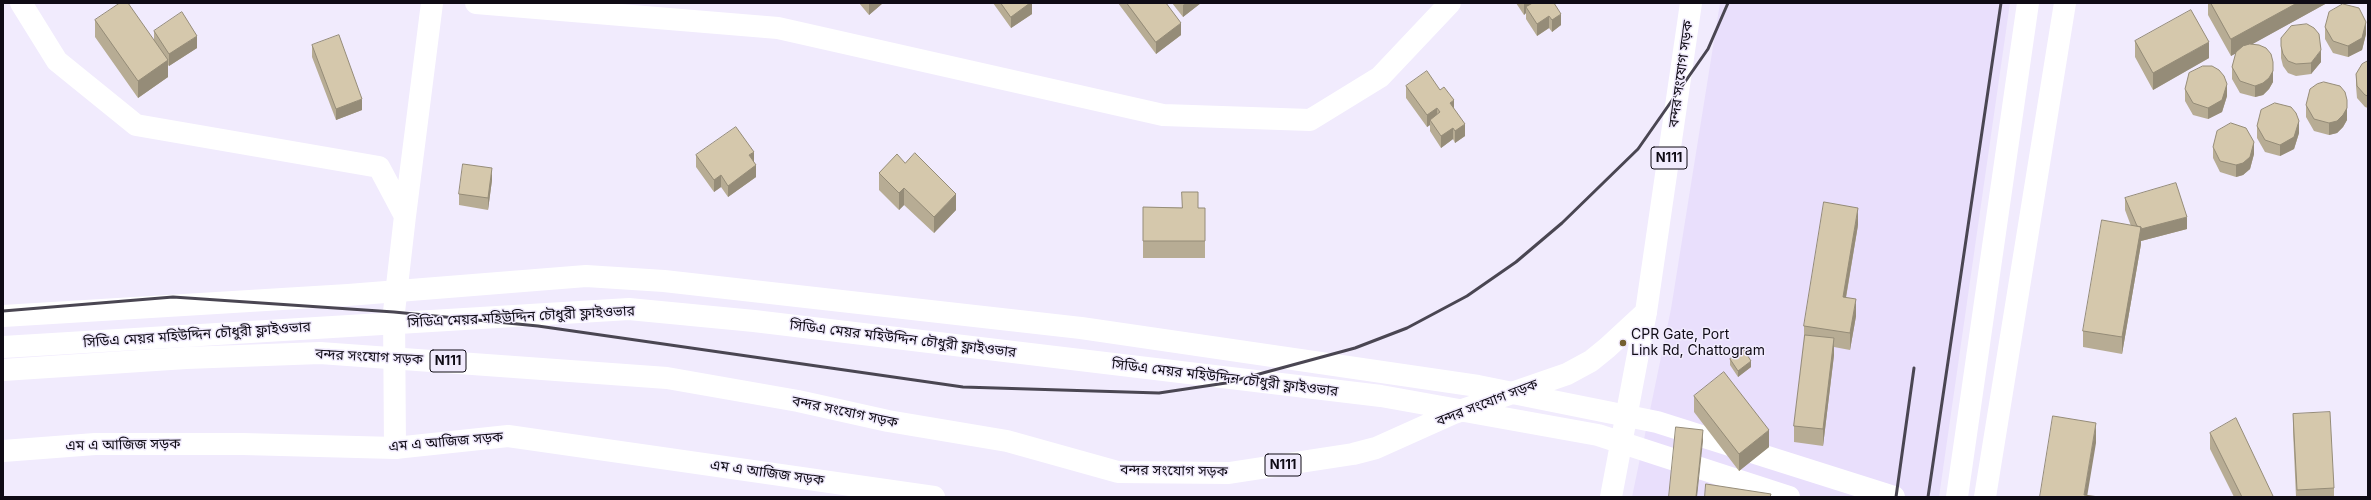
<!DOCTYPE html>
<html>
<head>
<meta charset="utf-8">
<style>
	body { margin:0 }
	#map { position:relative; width:2371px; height:500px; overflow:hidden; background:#f1ebfd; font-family:Inter,sans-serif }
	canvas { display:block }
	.frame { position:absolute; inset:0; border:4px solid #0f0b15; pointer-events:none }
</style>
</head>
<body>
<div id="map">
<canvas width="2371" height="500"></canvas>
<div class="frame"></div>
</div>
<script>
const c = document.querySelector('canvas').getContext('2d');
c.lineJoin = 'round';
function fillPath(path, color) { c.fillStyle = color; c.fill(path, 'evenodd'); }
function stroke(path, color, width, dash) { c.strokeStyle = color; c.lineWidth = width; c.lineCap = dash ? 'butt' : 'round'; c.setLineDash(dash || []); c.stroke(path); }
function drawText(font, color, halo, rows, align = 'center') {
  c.font = font + ' Inter,"Noto Sans Bengali",sans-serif'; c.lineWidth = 3; c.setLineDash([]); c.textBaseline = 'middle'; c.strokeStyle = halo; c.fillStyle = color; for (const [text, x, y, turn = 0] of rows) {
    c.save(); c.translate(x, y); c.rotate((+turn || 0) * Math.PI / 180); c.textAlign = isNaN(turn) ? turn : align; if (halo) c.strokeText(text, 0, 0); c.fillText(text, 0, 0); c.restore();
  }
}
const built = new Path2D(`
	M1720,3H2010L1939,497H1632L1671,309Z`);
const minor = new Path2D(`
	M21,3L57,61L136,125L379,167L405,216L394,312L395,448
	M476,3L778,28L1163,115L1310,120L1380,77L1450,3
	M405,216L432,3
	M1611,497L1646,312
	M1957,497L2028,3
	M1985,497L2065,3`);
const major = new Path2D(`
	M3,451L95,444H243L395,448L508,436L934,497`);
const highway = new Path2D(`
	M3,316L348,295L586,276L664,281L1081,328L1478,386L1657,422L1894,497
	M3,347L629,309L754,321L1381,396L1598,435L1789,497
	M3,370L186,358L320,353L667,378L798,401L888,421L1007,441L1118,472L1229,473L1353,454L1376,448L1454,413L1567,374L1591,361L1607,348L1646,312L1691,3`);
const rail = new Path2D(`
	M3,311L173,297L394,312L538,326L963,387L1159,393L1226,383L1355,348L1407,328L1467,296L1516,262L1562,223L1638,149L1708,49L1728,3
	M1896,497L1914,368
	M1928,497L2001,3`);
const wall = new Path2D(`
	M859,3H883L869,15Z
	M993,3H1032V14L1011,28Z
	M1118,3H1166L1181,35L1156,54Z
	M1172,3H1201L1183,17Z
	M1516,3H1554L1561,25L1552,32L1549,28L1537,36L1526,19V13L1524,15Z
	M2208,3H2327L2252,44L2273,74V82L2269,89L2263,95L2255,97L2240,93L2232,79V67L2236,53L2231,56L2208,15Z
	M95,20L154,40V31L197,48L169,66L168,65V77L138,98L95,37Z
	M2325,27L2366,34L2362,50L2348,57L2333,53L2325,39Z
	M2135,41L2209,58L2153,90L2135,57Z
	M312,45L362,110L336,120L312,57Z
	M2281,46L2321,62L2311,74L2296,76L2288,73L2283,66L2281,58Z
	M2368,61V108L2365,107L2357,98L2356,86V74Z
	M1406,86L1454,109L1465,136L1455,143L1453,139L1441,148L1430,131V125L1427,127L1406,98Z
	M2185,89L2227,96L2222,112L2208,119L2193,115L2185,101Z
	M2306,105L2347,112V120L2343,127L2337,133L2329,135L2314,131L2306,117Z
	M2257,126L2299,133L2294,149L2280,156L2265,152L2257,138Z
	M2213,147L2254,154L2250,169L2243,175L2236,177L2220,172L2213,158Z
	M696,155L754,162L756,177L728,197L721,187L714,192L696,167Z
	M879,173L956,210L934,233L904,205L899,210L879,190Z
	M492,180L488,210L459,205V194Z
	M2125,198L2187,229L2141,241V244L2122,354L2083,347V331L2131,226L2125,210Z
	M1143,207L1205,208V258H1143Z
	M1858,225L1846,298L1856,316L1850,350L1834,347V355L1823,446L1794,442V426L1804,342V326Z
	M1730,359L1751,367L1738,377L1730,365Z
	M1694,396L1769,447L1739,471L1694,412Z
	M2293,414L2334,488V497H2296L2293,431Z
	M2210,433L2273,497H2234L2210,449Z`);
const shadedWall = new Path2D(`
	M869,3H883L869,15Z
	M1030,3H1032V14L1011,28V17Z
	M1186,3H1201L1183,17V5Z
	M1524,3H1535L1526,7V13L1524,15Z
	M2297,3H2327L2231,56V39Z
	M1561,14V25L1552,32V20Z
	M1549,16V28L1537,36V24Z
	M2366,22V34L2362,50L2348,57V46Z
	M1181,23V35L1156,54V42Z
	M197,36V48L169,66V54Z
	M2209,42V58L2153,90V73Z
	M2321,50V62L2311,74V63Z
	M168,60V77L138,98V81Z
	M2273,62V82L2269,89L2263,95L2255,97V86Z
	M2227,84V96L2222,112L2208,119V108Z
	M362,99V110L336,120V109Z
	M1454,100V112L1450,103Z
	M2347,100V120L2343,127L2337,133L2329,135V123Z
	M1437,108V119L1430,120V125L1427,127V115Z
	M2299,121V133L2294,149L2280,156V145Z
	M1465,124V136L1455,143V131Z
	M1453,128V139L1441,148V136Z
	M2254,142V154L2250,169L2243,175L2236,177V165Z
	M754,152V163L749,155Z
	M756,165V177L728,197V186Z
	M492,168V180L488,210V198Z
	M721,175V187L714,192V180Z
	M904,188V205L899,210V193Z
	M956,194V210L934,233V217Z
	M1858,208V225L1843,314V297Z
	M2187,217V229L2141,241V244L2122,354V337L2138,229Z
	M1856,299V316L1850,350V333Z
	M1834,338V355L1823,446V429Z
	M1751,361V367L1738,377V371Z
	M2096,423V443L2087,497L2084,495Z
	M1703,430V441L1697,497H1696Z
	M1769,430V447L1739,471V454Z`);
const building = new Path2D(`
	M120,3H128L168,60L138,81L95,20Z
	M1001,3H1030L1011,17Z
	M1127,3H1166L1181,23L1156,42Z
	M1533,3H1554L1561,14L1552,20L1549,16L1537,24L1526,7Z
	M2211,3H2297L2231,39Z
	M2343,4L2359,8L2366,22L2362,38L2348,46L2333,41L2325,27L2329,12Z
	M2191,10L2209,42L2153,73L2135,41Z
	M182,12L197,36L169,54L154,31Z
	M2307,24L2314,28L2319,34L2321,50L2311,63L2296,64L2288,61L2283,54L2281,46V38L2291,26Z
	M339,35L362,99L336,109L312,45Z
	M2250,44L2259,45L2266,48L2271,54L2273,62V71L2269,78L2263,83L2255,86L2240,81L2232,67L2236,52L2243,46Z
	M2368,61V96L2365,95L2357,86L2356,74L2362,64Z
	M2203,66H2212L2219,70L2224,76L2227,84L2222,100L2208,108L2193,103L2185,89L2189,73Z
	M1427,71L1440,90L1444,87L1454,100L1450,103L1465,124L1455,131L1453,128L1441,136L1430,120L1440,112L1437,108L1427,115L1406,86Z
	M2324,82L2340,86L2345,92L2347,100V108L2343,115L2337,121L2329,123L2314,119L2306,105L2310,89L2317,84Z
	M2275,103L2291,107L2296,113L2299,121L2294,137L2280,145L2265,140L2257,126L2261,110Z
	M2231,123L2246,128L2254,142L2250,157L2243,163L2236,165L2220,161L2213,147L2217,131Z
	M736,127L754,152L749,155L756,165L728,186L721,175L714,180L696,155Z
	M915,153L956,194L934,217L904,188L899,193L879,173L897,154L905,163Z
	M463,164L492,168L488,198L459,194Z
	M2176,183L2187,217L2141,229V227L2137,226L2125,198Z
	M1182,192H1198V208H1205V241H1143V207L1182,208Z
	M1824,202L1858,208L1843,297L1856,299L1850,333L1804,326Z
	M2102,220L2141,227L2122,337L2083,331Z
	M1805,335L1834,338L1823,429L1794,426Z
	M1744,350L1751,361L1738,371L1730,359Z
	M1724,372L1769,430L1739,454L1694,396Z
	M2330,412L2334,488L2297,490L2293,414Z
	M2053,416L2096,423L2084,495L2099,497H2040Z
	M2236,418L2273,496L2271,497H2242L2210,433Z
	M1676,427L1703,430L1696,497H1669Z
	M1706,484L1771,494L1770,497H1705Z`);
const markers = [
	[1623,343,4,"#745f2f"]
];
const shields = [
	[1669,158,36],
	[448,361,36],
	[1283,465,36]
];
const shieldNames = [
	["N111",1669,158],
	["N111",448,361],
	["N111",1283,465]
];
const streetNames = [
	["বন্দর সংযোগ সড়ক",1681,74,-82],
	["সিডিএ মেয়র মহিউদ্দিন চৌধুরী ফ্লাইওভার",521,317,-3],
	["সিডিএ মেয়র মহিউদ্দিন চৌধুরী ফ্লাইওভার",197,335,-4],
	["সিডিএ মেয়র মহিউদ্দিন চৌধুরী ফ্লাইওভার",903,339,7],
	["বন্দর সংযোগ সড়ক",369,357,3],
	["সিডিএ মেয়র মহিউদ্দিন চৌধুরী ফ্লাইওভার",1225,378,7],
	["বন্দর সংযোগ সড়ক",1487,403,-21],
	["বন্দর সংযোগ সড়ক",845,412,12],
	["এম এ আজিজ সড়ক",446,442,-5],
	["এম এ আজিজ সড়ক",123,445,-1],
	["বন্দর সংযোগ সড়ক",1174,471,1],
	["এম এ আজিজ সড়ক",767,473,8]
];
const poiNames = [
	["CPR Gate, Port",1631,335],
	["Link Rd, Chattogram",1631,351]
];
fillPath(built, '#e9dffc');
stroke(minor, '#fff', 22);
stroke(major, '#fff', 22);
stroke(highway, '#fff', 22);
stroke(rail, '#4a4652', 3);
fillPath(wall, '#b7ac94');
fillPath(shadedWall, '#958c78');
fillPath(building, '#d5c8ac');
stroke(building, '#958c78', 1);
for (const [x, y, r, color] of markers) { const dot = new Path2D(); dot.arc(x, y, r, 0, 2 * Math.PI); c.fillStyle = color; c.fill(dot); stroke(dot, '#f1ebfd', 1.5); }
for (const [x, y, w] of shields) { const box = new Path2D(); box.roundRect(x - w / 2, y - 11, w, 22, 3); c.fillStyle = '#f1ebfd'; c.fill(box); stroke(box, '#0f0b15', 1); }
drawText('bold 13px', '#0f0b15', null, shieldNames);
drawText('14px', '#0f0b15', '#f1ebfd', streetNames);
drawText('14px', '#0f0b15', '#f1ebfd', poiNames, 'left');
</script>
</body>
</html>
